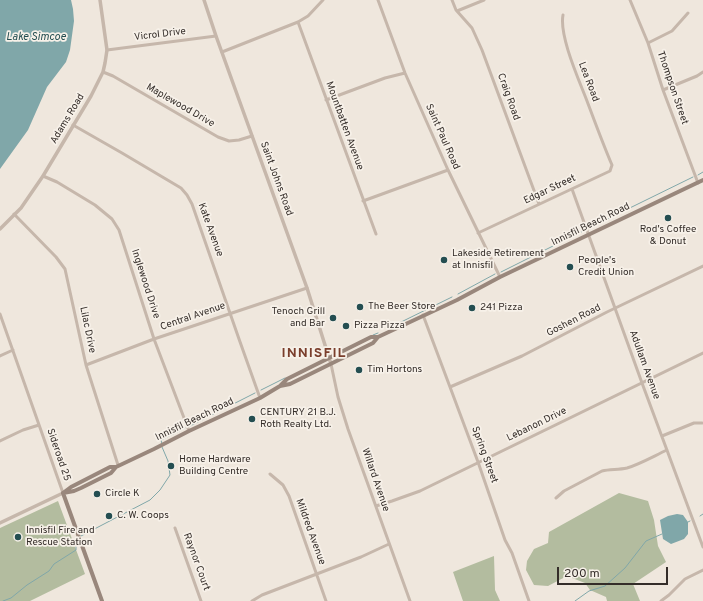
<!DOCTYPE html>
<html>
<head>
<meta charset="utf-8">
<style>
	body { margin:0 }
	#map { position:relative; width:703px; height:601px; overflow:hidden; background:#efe7dd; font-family:Overpass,sans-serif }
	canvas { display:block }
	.scale { position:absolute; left:557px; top:567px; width:111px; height:18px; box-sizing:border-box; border:2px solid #342d29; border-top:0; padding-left:5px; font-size:12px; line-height:14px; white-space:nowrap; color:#342d29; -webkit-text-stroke:3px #f7f1e9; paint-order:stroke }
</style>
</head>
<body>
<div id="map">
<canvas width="703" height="601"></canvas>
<div class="scale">200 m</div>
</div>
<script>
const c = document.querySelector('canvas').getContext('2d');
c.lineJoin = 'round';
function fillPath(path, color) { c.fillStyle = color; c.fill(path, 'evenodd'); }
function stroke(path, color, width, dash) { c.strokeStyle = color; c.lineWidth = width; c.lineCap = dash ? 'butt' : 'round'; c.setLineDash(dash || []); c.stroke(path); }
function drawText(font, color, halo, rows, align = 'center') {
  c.font = font + ' Overpass,sans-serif'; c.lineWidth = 3.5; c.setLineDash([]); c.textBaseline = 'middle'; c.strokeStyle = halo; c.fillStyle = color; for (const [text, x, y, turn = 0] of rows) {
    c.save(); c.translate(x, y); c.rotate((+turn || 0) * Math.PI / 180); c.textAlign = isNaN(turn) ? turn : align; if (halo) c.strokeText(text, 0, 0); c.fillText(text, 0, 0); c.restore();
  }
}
const green = new Path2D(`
	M619,493L648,501L654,520L658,546L666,562L633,584L640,601H607L606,597L590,590L585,583L567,576L548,586L534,585L526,570L527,561L534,549L548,543L549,532Z
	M58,501L85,574L30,601H0V528Z
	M494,556L495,590L500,601H463L453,572Z`);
const water = new Path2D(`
	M0,0H71L73,9L74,21L70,50L66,62L47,87L28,130L0,169Z
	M677,514L683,515L688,522V534L684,539L671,544L663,539L660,520L668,516Z`);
const stream = new Path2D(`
	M698,175L703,172
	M589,228L693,177
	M501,272L583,231
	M458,294L495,274
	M395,325L452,297
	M373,335L378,333
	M261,390L285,378
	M190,426L255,393
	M162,444L161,440L185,428
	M700,516L703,514
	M688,522L690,521
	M81,536L150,500L160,490L170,475L168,461L162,447
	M3,601L11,598L27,585L49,571L54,564L76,550V538L78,537
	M575,601L589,591L605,586L625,568L646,541L662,534`);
const minor = new Path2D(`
	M378,0L405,73L448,170L500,277
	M452,0L456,10L472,28L482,50L539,204
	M630,0L648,43L663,90L698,183
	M457,11L484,0
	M298,22L376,234
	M648,43L672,31L688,13
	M107,50L216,36
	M222,52L298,22L308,16L323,0
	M103,72L113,76L218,137L229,141L239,140L252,136
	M663,90L697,76L703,72
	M326,100L385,78L405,73
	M73,125L122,153L181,188L187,195L192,204L239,339L260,398
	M43,176L57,182L95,205L112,219L119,230L154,339L189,431
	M572,189L642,383L703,547
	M363,201L448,170
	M14,214L56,257L65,269L86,365L118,465
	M478,233L610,171L612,165C603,144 595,122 587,101C579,80 559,36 563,15
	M0,314L63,493
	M423,315L450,387L478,462L505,540L512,553L529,601
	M0,356L13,350
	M331,364L338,397L348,429L410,601
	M86,365L154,339L307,288
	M450,387L522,356L607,312L703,266
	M662,436L694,423H702
	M0,441L23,430L39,425
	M270,474L283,485L289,496L326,601
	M556,498L564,491L602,471C610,469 618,470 627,468C640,464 654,456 667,450
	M376,506L392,501L420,491L703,353
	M175,528L201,601
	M252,601L262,595L361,557L389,544
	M661,601L669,595L685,579L703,570`);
const tertiary = new Path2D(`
	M204,0L216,36L307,288L331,364
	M0,229L21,208L43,176L91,96L103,72L105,63L107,50L100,0
	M0,523L63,493`);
const secondary = new Path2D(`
	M280,386L290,384L373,343L378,337L457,300L500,277L703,180
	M63,493L71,487L110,467H116L154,449L189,431L260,398L280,386L287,379L371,337H378
	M63,493L102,601
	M63,493L74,491L81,488L111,473L116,467`);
const markers = [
	[668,218,4,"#244e51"],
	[444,260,4,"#244e51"],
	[570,267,4,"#244e51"],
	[360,307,4,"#244e51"],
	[472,308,4,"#244e51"],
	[333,318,4,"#244e51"],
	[346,326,4,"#244e51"],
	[359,370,4,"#244e51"],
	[252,419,4,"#244e51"],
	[171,466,4,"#244e51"],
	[97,494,4,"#244e51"],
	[109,516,4,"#244e51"],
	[18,537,4,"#244e51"]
];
const streetNames = [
	["Vicrol Drive",160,35,-7],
	["Lea Road",588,82,69],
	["Thompson Street",672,88,71],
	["Craig Road",508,97,70],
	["Maplewood Drive",180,106,30],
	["Adams Road",68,119,-59],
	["Mountbatten Avenue",344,126,70],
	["Saint Paul Road",442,137,66],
	["Saint Johns Road",276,179,70],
	["Edgar Street",550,190,-25],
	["Innisfil Beach Road",591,225,-26],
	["Kate Avenue",210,230,70],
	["Inglewood Drive",145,284,72],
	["Central Avenue",193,317,-19],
	["Goshen Road",574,321,-27],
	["Lilac Drive",87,330,78],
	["Adullam Avenue",644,365,70],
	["Innisfil Beach Road",195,420,-26],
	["Lebanon Drive",537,425,-26],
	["Sideroad 25",58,455,71],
	["Spring Street",484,455,70],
	["Willard Avenue",375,480,71],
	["Mildred Avenue",310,532,70],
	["Raynor Court",196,562,70]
];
const poiNames = [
	["Rod's Coffee",668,230,"center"],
	["& Donut",668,242,"center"],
	["Lakeside Retirement",452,254],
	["at Innisfil",452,266],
	["People's",578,261],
	["Credit Union",578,273],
	["The Beer Store",368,307],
	["241 Pizza",480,308],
	["Tenoch Grill",325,312,"right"],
	["and Bar",325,324,"right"],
	["Pizza Pizza",354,326],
	["Tim Hortons",367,370],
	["CENTURY 21 B.J.",260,413],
	["Roth Realty Ltd.",260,425],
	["Home Hardware",179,460],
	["Building Centre",179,472],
	["Circle K",105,494],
	["C. W. Coops",117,516],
	["Innisfil Fire and",26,531],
	["Rescue Station",26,543]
];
const waterNames = [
	["Lake Simcoe",36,38]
];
const districtNames = [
	["INNISFIL",314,354]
];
fillPath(green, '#b3bc9f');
fillPath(water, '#80a7a9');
stroke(stream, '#80a7a9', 1);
stroke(minor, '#c6b7ab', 3);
stroke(tertiary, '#c6b7ab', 3.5);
stroke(secondary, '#99877c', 4);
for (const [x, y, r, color] of markers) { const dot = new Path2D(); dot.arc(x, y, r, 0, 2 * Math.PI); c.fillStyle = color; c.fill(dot); stroke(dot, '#f7f1e9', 1.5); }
drawText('10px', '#342d29', '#f7f1e9', streetNames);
drawText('10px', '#342d29', '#f7f1e9', poiNames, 'left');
drawText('italic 11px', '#244e51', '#f7f1e9', waterNames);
c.letterSpacing = '1px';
drawText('bold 14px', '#7a3e2c', '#f7f1e9', districtNames);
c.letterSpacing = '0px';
</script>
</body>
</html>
